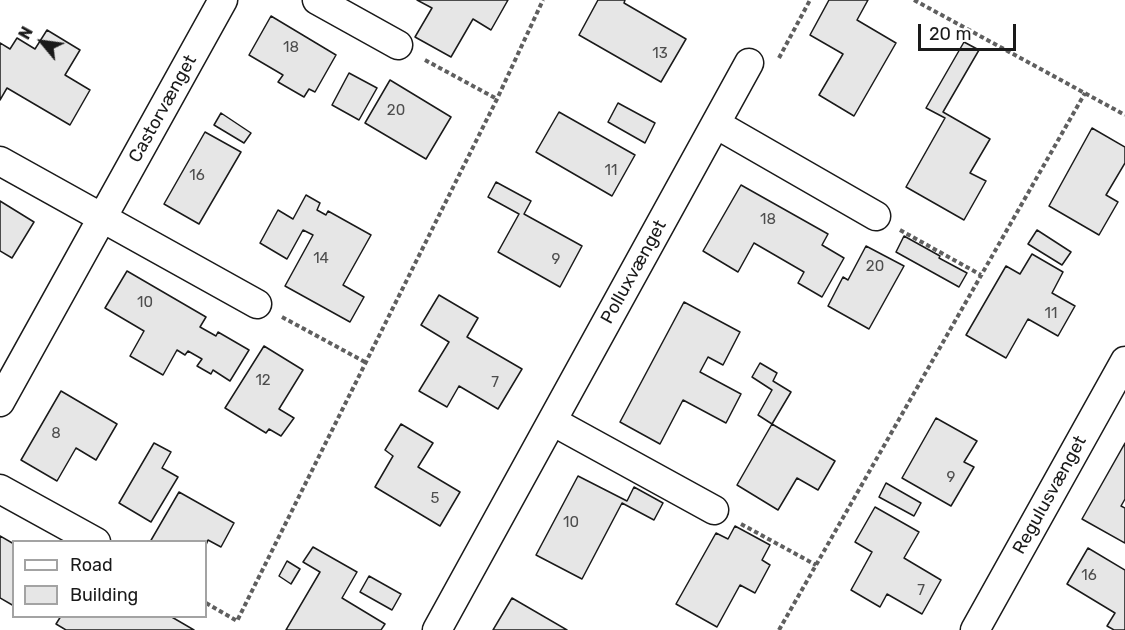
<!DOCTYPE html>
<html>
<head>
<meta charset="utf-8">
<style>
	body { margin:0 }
	#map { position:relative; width:1125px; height:630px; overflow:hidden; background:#fff; font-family:Rubik,sans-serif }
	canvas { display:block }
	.legend { position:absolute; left:12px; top:540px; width:195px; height:78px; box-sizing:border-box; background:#fff; border:2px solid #a3a3a3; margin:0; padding:8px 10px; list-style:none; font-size:18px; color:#1a1a1a }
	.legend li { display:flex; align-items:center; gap:12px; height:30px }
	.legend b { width:30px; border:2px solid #a3a3a3 }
	.north { position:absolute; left:12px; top:12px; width:60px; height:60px; -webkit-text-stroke:4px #fff; paint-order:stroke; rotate:299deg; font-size:16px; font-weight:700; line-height:24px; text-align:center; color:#1a1a1a }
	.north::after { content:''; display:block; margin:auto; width:21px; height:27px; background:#1a1a1a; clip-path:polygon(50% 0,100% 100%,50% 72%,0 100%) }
	.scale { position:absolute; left:918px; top:24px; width:98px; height:27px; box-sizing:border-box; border:3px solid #1a1a1a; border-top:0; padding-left:8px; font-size:18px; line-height:21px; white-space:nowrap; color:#1a1a1a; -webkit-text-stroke:4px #fff; paint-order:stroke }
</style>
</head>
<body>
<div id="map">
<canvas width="1125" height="630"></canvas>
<ul class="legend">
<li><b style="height:8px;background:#fff"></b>Road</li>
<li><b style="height:16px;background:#e6e6e6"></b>Building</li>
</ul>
<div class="north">N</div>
<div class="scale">20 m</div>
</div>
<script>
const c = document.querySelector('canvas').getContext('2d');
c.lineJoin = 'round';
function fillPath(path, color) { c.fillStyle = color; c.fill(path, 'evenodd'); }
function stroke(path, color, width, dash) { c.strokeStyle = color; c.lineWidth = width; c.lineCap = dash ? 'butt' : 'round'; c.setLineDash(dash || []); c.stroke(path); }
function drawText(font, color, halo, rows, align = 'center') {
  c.font = font + ' Rubik,sans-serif'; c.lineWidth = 4.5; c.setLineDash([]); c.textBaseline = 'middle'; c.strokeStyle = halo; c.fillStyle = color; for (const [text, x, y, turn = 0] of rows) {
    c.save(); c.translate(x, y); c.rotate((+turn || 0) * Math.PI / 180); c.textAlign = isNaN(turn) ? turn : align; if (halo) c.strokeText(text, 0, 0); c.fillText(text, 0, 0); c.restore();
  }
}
const building = new Path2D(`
	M417,0H508L491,30L473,19L451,57L415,37L432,8Z
	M598,0H625L624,3L686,39L661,82L579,35Z
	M829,0H868L857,20L896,43L854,116L819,95L843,54L810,35Z
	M271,16L336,55L315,92L309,89L304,97L278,82L283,75L249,55Z
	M47,30L80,50L65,75L90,90L70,125L7,88L0,100V43L10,49L17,38L35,49Z
	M964,42L979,50L943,112L990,139L970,173L986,181L964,220L906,187L945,118L926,108Z
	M349,73L377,88L359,120L332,105Z
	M390,80L451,117L426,159L365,123Z
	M618,103L655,123L645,143L608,122Z
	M559,112L635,155L612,196L536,152Z
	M221,113L251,133L244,143L214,125Z
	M1092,128L1125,147V163L1106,195L1118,202L1099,235L1049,206Z
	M205,132L241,152L199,224L164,204Z
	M496,182L531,201L524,214L582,246L560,287L498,252L519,214L488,197Z
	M741,185L828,234L822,245L844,258L822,297L798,283L804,272L754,243L738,272L703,251Z
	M306,195L320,203L317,210L326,215L328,211L371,235L343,285L364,297L350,322L285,286L313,235L303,230L287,259L260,243L278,210L293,219Z
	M0,201L34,222L12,258L0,251Z
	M1037,230L1071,252L1062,265L1028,244Z
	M904,236L940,256L939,258L967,273L959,287L896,252Z
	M866,246L904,266L869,329L828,306L843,277L848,280Z
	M1032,254L1063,272L1052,293L1075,306L1058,336L1028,319L1006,358L966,335L1006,266L1020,274Z
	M127,271L206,317L200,327L216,336L218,332L249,350L230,381L213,370L211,374L197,366L202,359L188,351L185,355L177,350L163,375L130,356L144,331L105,308Z
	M439,295L478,318L467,337L522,369L498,409L459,386L447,407L419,391L449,342L421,325Z
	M684,302L740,332L723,365L708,357L700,372L741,394L726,423L683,400L660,444L620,422Z
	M264,346L303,370L279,409L294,418L281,436L269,429L266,433L225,408Z
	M760,363L777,373L773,381L791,392L772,424L758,415L772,390L752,377Z
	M61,391L117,424L96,460L76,448L57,481L21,460Z
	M936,418L977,441L964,462L974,467L951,506L902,478Z
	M401,424L433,443L418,467L460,492L440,526L375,487L393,456L385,450Z
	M772,424L835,461L818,490L797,478L778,510L737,485Z
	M154,443L171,452L162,468L178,477L151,522L119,503Z
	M1125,443V499L1121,506L1125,508V543L1082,519Z
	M578,476L627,501L634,487L663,503L654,520L622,503L582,579L536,555Z
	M886,483L921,503L914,516L879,497Z
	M179,492L234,523L221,547L208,540L206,545V542H150Z
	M875,507L919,532L904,558L941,580L922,614L887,594L880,607L851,590L872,552L855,542Z
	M735,526L770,545L762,560L770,565L755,593L740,585L717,627L676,604L716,533L728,539Z
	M0,536L14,544V606L0,598Z
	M313,547L357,572L342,598L385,624L381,630H286L320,572L303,562Z
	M1088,548L1125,570V630H1114L1107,626L1115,613L1067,584Z
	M287,561L300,569L291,584L279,576Z
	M369,576L401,594L392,610L360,592Z
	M512,598L567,630H493Z
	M61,616H170L194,630H66L56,624Z`);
const path = new Path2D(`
	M914,0L1125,115
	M779,58L810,0
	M425,60L497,99
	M900,230L981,275
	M282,317L365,362
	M741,524L816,565
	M206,603L237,621L497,99L543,0
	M779,630L1085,93`);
const minor = new Path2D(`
	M317,0L398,45
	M716,124L876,216
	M0,161L257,304
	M0,402L223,0
	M552,421L714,510
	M0,489L96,542
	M437,630L749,63
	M975,630L1125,361`);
const numberNames = [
	["18",291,48],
	["13",660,54],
	["20",396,111],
	["11",611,171],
	["16",197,176],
	["18",768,220],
	["14",321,259],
	["9",556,260],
	["20",875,267],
	["10",145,303],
	["11",1051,314],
	["12",263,381],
	["7",495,383],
	["8",56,434],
	["9",951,478],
	["5",435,499],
	["10",571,523],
	["16",1089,576],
	["7",921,591]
];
const streetNames = [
	["Castorvænget",163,109,-61],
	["Polluxvænget",634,272,-61],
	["Regulusvænget",1050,495,-61]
];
fillPath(building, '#e6e6e6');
stroke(building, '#1a1a1a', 1.5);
stroke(minor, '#1a1a1a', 31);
stroke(path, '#5f5f5f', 4, [4.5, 3]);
stroke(minor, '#fff', 28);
drawText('15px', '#4d4d4d', null, numberNames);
drawText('18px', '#1a1a1a', '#fff', streetNames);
</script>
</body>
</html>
